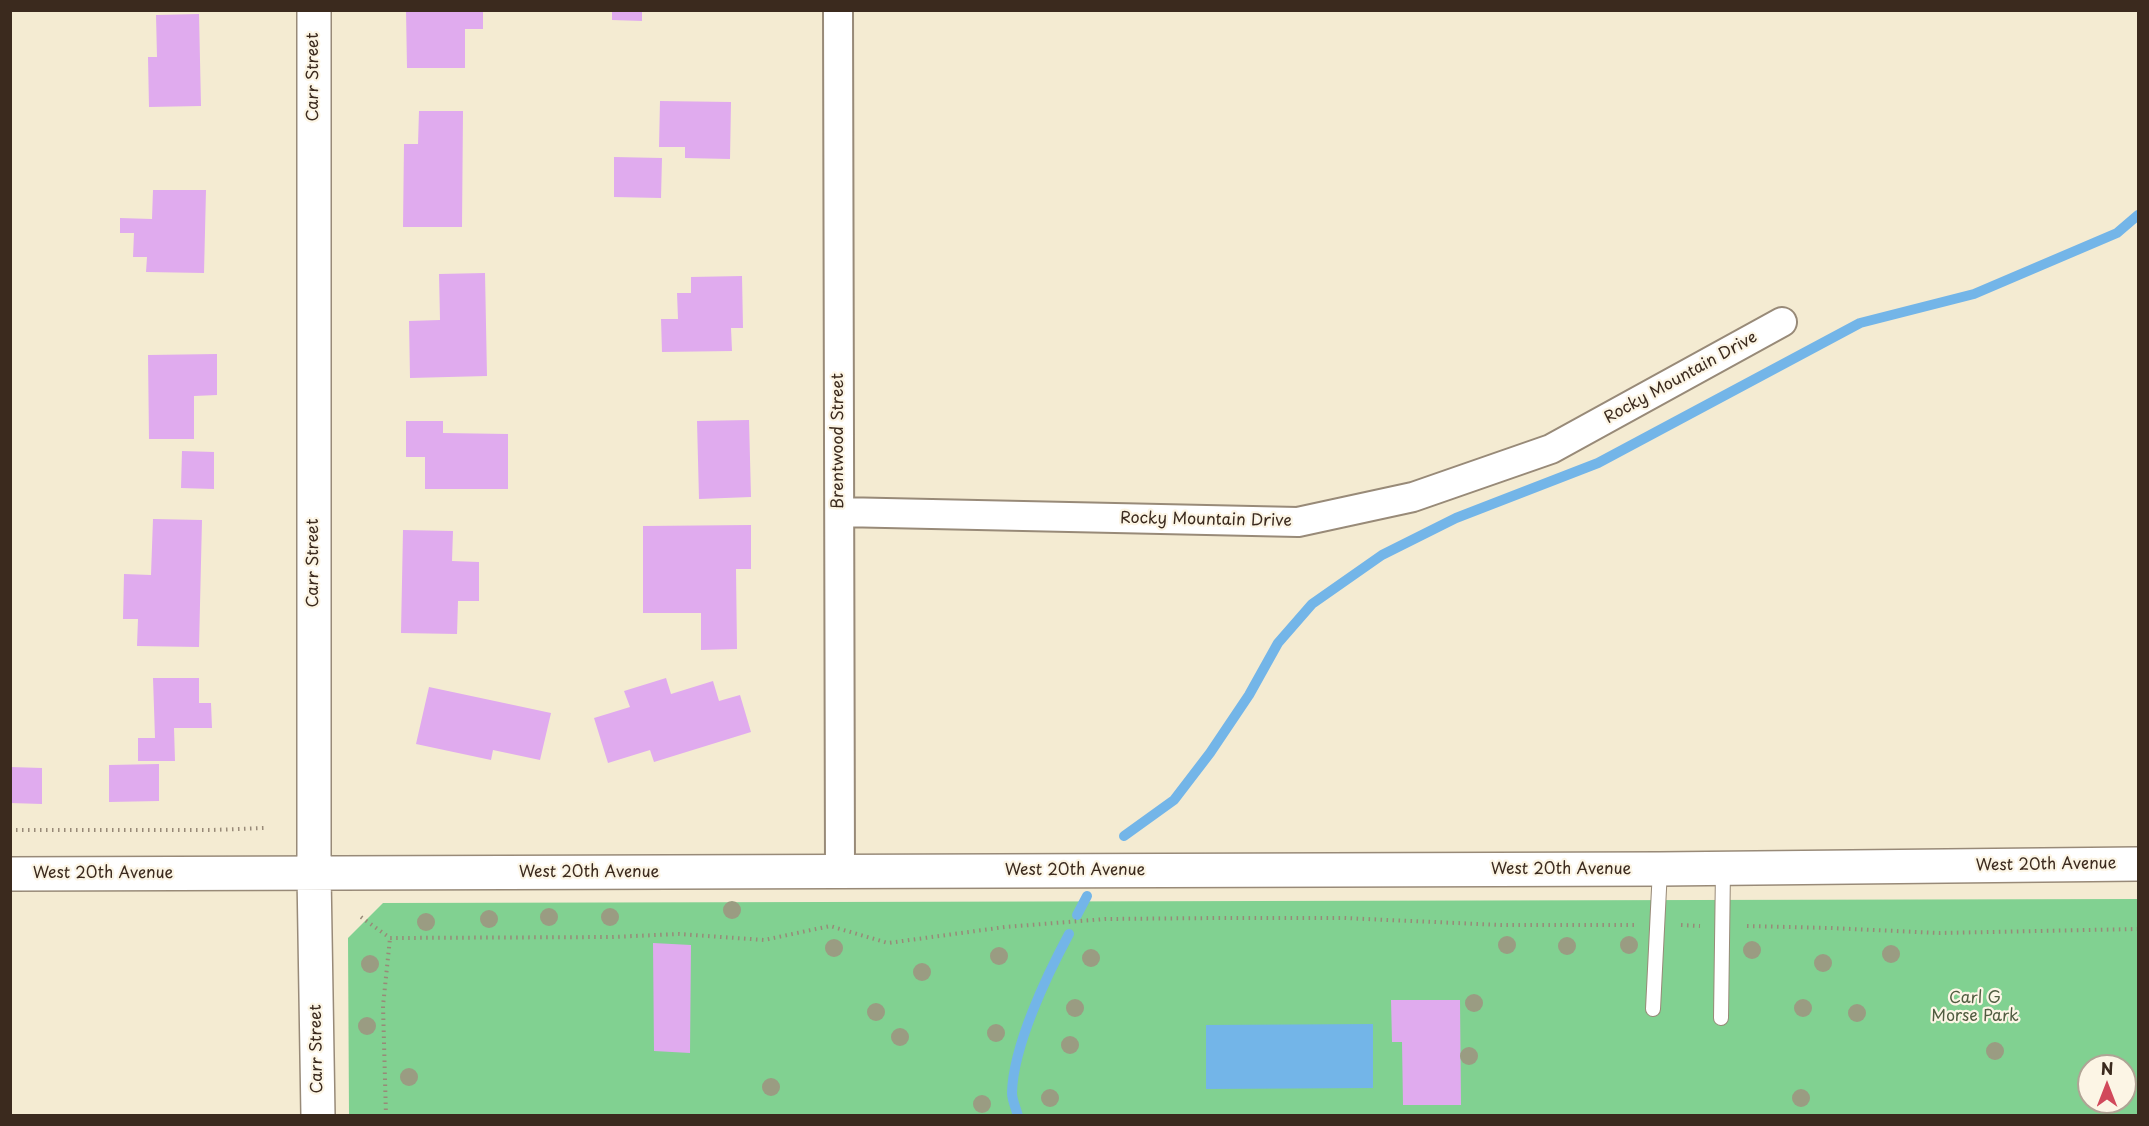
<!DOCTYPE html>
<html>
<head>
<meta charset="utf-8">
<style>
	body { margin:0 }
	#map { position:relative; width:2149px; height:1126px; overflow:hidden; background:#f4ebd2; font-family:"Playpen Sans",sans-serif }
	canvas { display:block }
	.frame { position:absolute; inset:0; border:12px solid #3b2a1e; pointer-events:none }
	.north { position:absolute; left:2077px; top:1054px; width:60px; height:60px; box-sizing:border-box; background:#fcf5e5; border:2px solid #afa495; border-radius:50%; rotate:0deg; font-size:16px; font-weight:700; line-height:24px; text-align:center; color:#3b2a1e }
	.north::after { content:''; display:block; margin:auto; width:21px; height:27px; background:#d1495b; clip-path:polygon(50% 0,100% 100%,50% 72%,0 100%) }
</style>
</head>
<body>
<div id="map">
<canvas width="2149" height="1126"></canvas>
<div class="frame"></div>
<div class="north">N</div>
</div>
<script>
const c = document.querySelector('canvas').getContext('2d');
c.lineJoin = 'round';
function fillPath(path, color) { c.fillStyle = color; c.fill(path, 'evenodd'); }
function stroke(path, color, width, dash) { c.strokeStyle = color; c.lineWidth = width; c.lineCap = dash ? 'butt' : 'round'; c.setLineDash(dash || []); c.stroke(path); }
function drawText(font, color, halo, rows, align = 'center') {
  c.font = font + ' "Playpen Sans",sans-serif'; c.lineWidth = 4.5; c.setLineDash([]); c.textBaseline = 'middle'; c.strokeStyle = halo; c.fillStyle = color; for (const [text, x, y, turn = 0] of rows) {
    c.save(); c.translate(x, y); c.rotate((+turn || 0) * Math.PI / 180); c.textAlign = isNaN(turn) ? turn : align; if (halo) c.strokeText(text, 0, 0); c.fillText(text, 0, 0); c.restore();
  }
}
const green = new Path2D(`
	M2138,899V1115H349L348,938L383,903ZM2089,1066H2125V1102H2089Z`);
const water = new Path2D(`
	M1373,1024V1088L1206,1089V1025Z`);
const stream = new Path2D(`
	M1124,836L1174,800L1210,753L1249,695L1278,643L1312,604L1382,555L1456,518L1598,463L1860,323L1974,294L2117,233L2138,215
	M1077,915L1087,896
	M1018,1116C1016,1108 1012,1100 1012,1093C1013,1046 1047,975 1069,934`);
const building = new Path2D(`
	M406,10H483V29H465V68H407Z
	M612,10H642V21L612,20Z
	M199,14L201,106L149,107L148,57H157L156,15Z
	M660,101L731,102L730,159L685,158V147H659Z
	M419,111H463L462,227H403L404,144H418Z
	M614,157L662,158L661,198L614,197Z
	M153,190H206L204,273L146,272L147,257H133L134,233H120V218L152,219Z
	M485,273L487,376L410,378L409,321L440,320L439,274Z
	M742,276L743,328H731L732,351L662,352L661,319H678L677,293H691V277Z
	M217,354V395L194,396V439H149L148,355Z
	M749,420L751,497L699,499L697,421Z
	M406,421H443V433L508,434V489H425V457H406Z
	M182,451L214,452V489L181,488Z
	M153,519L202,520L199,647L137,646L138,619H123L124,574L151,575Z
	M751,525V569H736L737,649L701,650V613H643V526Z
	M403,530L453,531L452,561L479,562V601H458L457,634L401,633Z
	M153,678H199V703H211L212,728H174L175,761H138V738H155Z
	M666,678L671,694L713,681L719,701L740,695L751,732L654,762L650,750L608,763L594,718L630,707L624,691Z
	M429,687L551,713L540,760L493,750L491,760L416,744Z
	M159,764V801L109,802V765Z
	M10,767L42,768V804L10,803Z
	M653,943L691,945L690,1053L654,1051Z
	M1391,1000H1460L1461,1105H1403L1402,1042H1392Z`);
const path = new Path2D(`
	M10,830H211L265,828
	M361,917L390,938L612,937L679,934L764,940L830,926L888,943L1005,927L1105,919L1219,918H1344L1501,925H1634
	M1681,925L1700,926
	M1747,926L1830,928L1939,933L2138,929
	M386,1116L383,1006L390,938`);
const lane = new Path2D(`
	M1653,1009L1660,869
	M1721,1018L1723,869`);
const street = new Path2D(`
	M838,10L840,872
	M840,512L1298,522L1413,497L1551,449L1782,322`);
const secondary = new Path2D(`
	M314,10V874L318,1116
	M10,874L1660,869L2138,864`);
const trees = [
	[732,910],
	[549,917],
	[610,917],
	[489,919],
	[426,922],
	[1507,945],
	[1629,945],
	[1567,946],
	[834,948],
	[1752,950],
	[1891,954],
	[999,956],
	[1091,958],
	[1823,963],
	[370,964],
	[922,972],
	[1474,1003],
	[1075,1008],
	[1803,1008],
	[876,1012],
	[1857,1013],
	[367,1026],
	[996,1033],
	[900,1037],
	[1070,1045],
	[1995,1051],
	[1469,1056],
	[409,1077],
	[771,1087],
	[1050,1098],
	[1801,1098],
	[982,1104]
];
const streetNames = [
	["Carr Street",314,77,-90],
	["Rocky Mountain Drive",1681,378,-29],
	["Brentwood Street",839,441,-90],
	["Rocky Mountain Drive",1206,520,1],
	["Carr Street",314,563,-90],
	["West 20th Avenue",2046,865,-1],
	["West 20th Avenue",1561,870],
	["West 20th Avenue",1075,871],
	["West 20th Avenue",589,873],
	["West 20th Avenue",103,874],
	["Carr Street",317,1049,-91]
];
const parkNames = [
	["Carl G",1975,999],
	["Morse Park",1975,1017]
];
fillPath(green, '#81d191');
fillPath(water, '#73b5e8');
stroke(stream, '#73b5e8', 10);
fillPath(building, '#e0abee');
stroke(lane, '#988a78', 16);
stroke(street, '#988a78', 32);
stroke(secondary, '#988a78', 36);
stroke(path, '#988a78', 4, [1.5, 4.5]);
stroke(lane, '#fff', 14);
stroke(street, '#fff', 28);
stroke(secondary, '#fff', 33);
c.fillStyle = '#9a9c82';
for (const [x, y] of trees) { c.beginPath(); c.arc(x, y, 9, 0, 2 * Math.PI); c.fill(); }
drawText('16px', '#3b2a1e', '#fcf5e5', streetNames);
drawText('16px', '#505c40', '#fcf5e5', parkNames);
</script>
</body>
</html>
